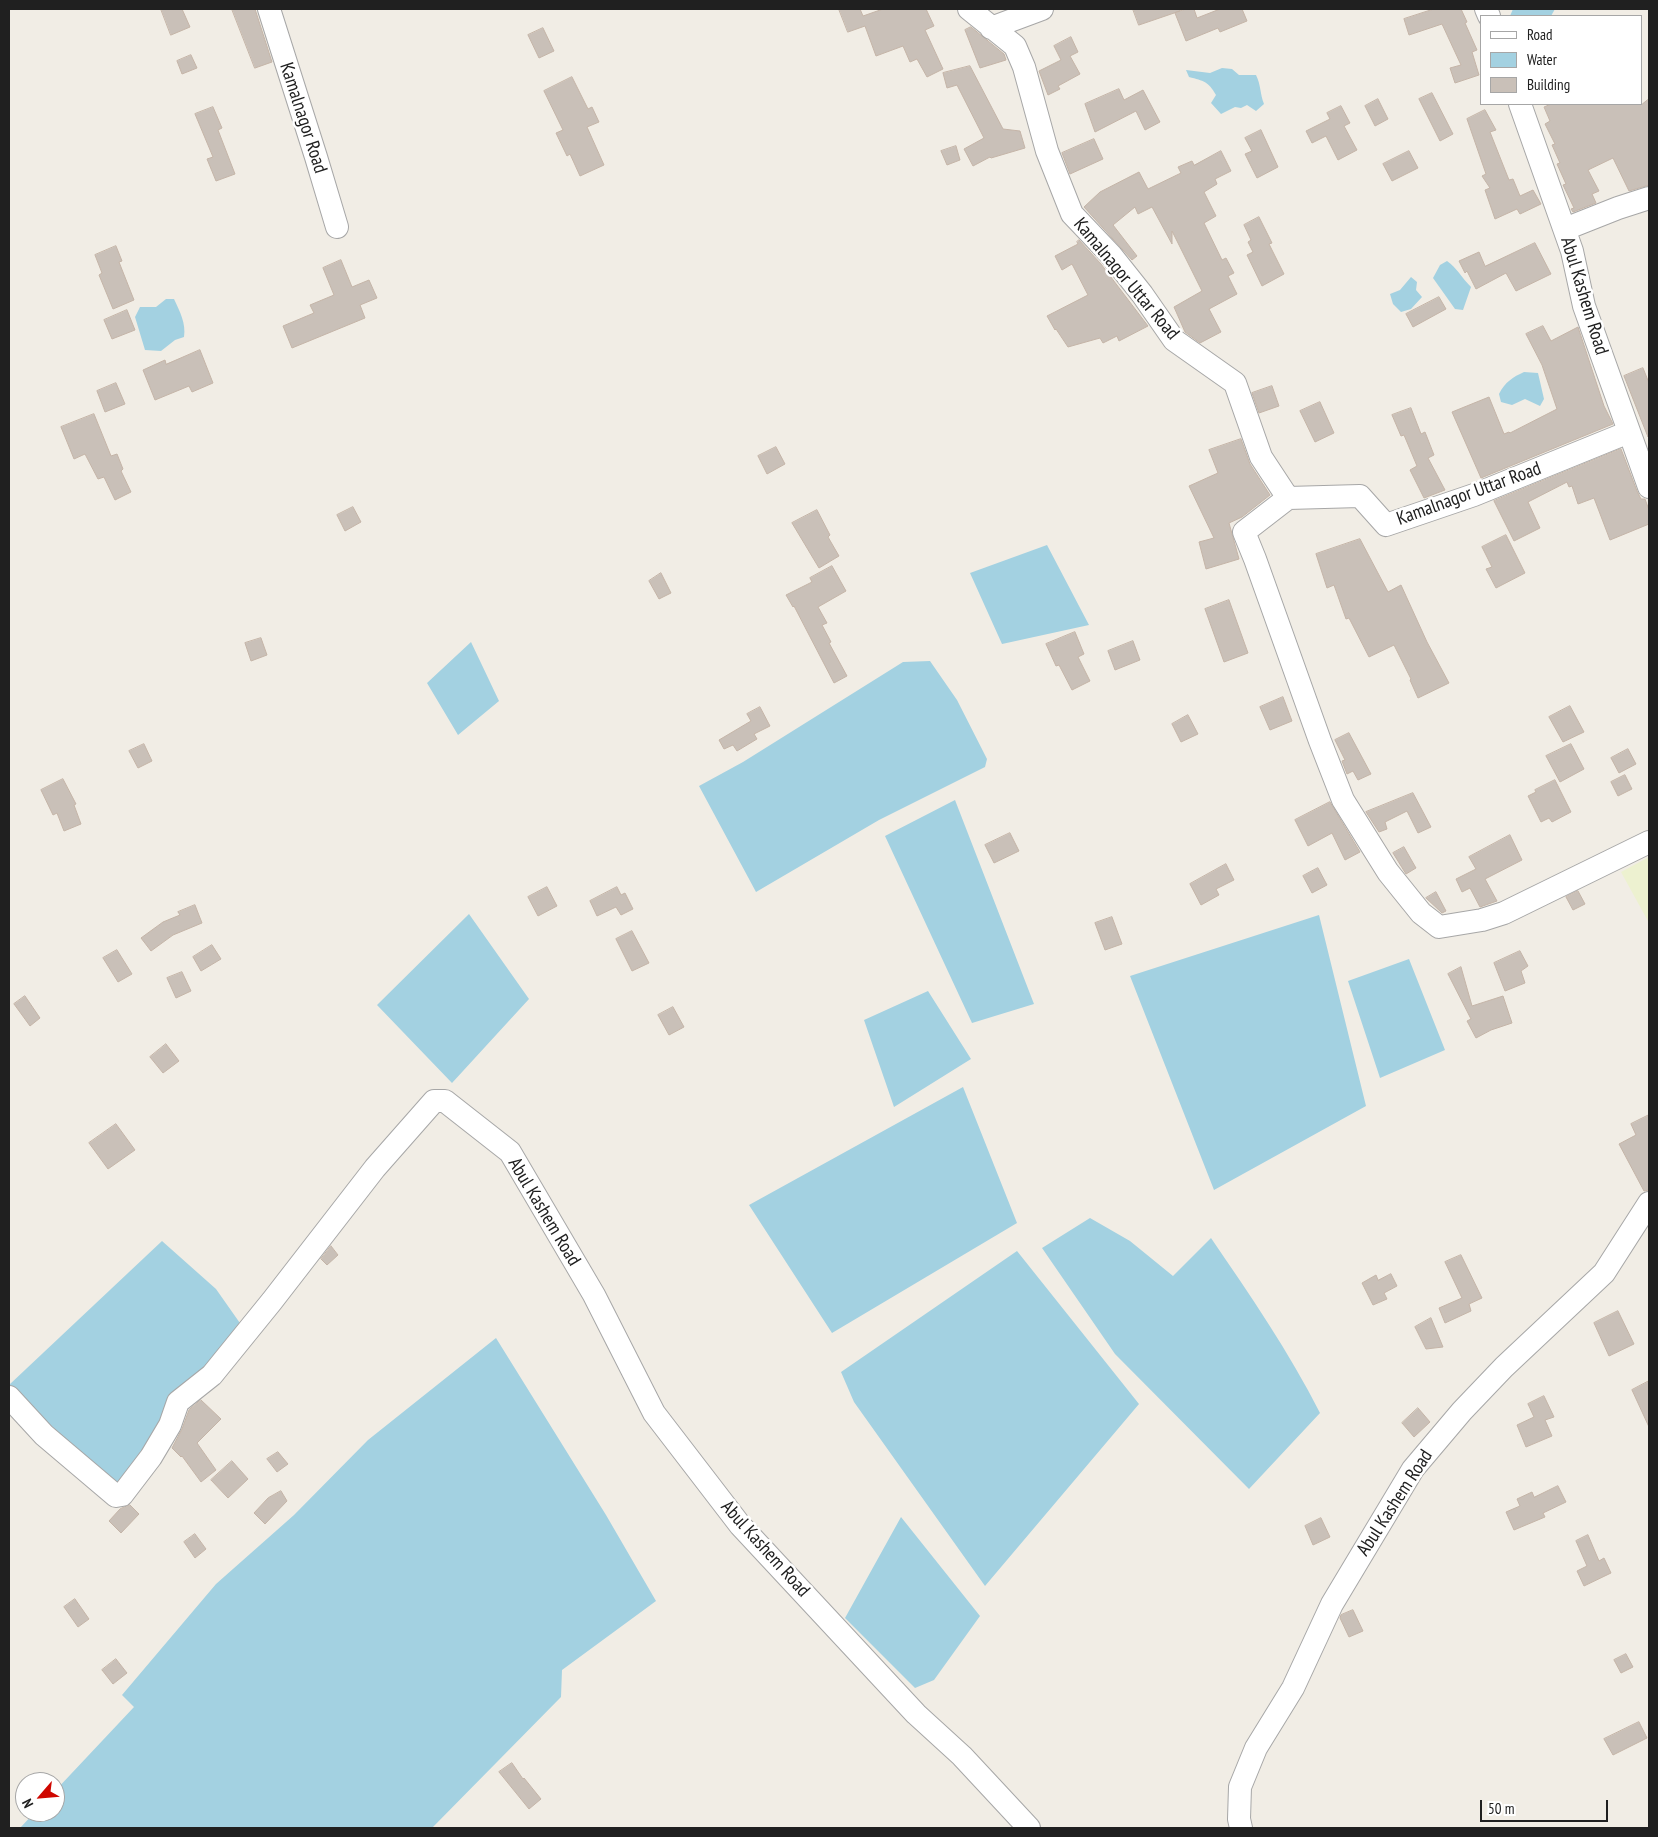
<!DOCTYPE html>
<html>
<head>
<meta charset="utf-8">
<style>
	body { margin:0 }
	#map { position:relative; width:1658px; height:1837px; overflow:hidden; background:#f1ede5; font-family:"PT Sans Narrow",sans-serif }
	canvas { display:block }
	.frame { position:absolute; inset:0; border:10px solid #202020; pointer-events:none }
	.legend { position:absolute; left:1480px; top:15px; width:162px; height:90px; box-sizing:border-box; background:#fff; border:1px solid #a6a6a6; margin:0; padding:6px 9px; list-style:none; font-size:15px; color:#202020 }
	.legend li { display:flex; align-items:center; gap:10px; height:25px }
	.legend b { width:25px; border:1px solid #a6a6a6 }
	.north { position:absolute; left:15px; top:1772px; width:50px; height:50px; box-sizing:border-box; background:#fff; border:1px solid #a6a6a6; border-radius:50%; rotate:243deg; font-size:14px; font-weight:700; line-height:20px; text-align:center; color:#202020 }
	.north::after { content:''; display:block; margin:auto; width:18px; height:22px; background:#cf0700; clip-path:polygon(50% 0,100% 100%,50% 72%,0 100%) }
	.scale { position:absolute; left:1480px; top:1800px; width:128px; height:22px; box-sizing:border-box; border:2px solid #202020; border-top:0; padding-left:6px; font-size:15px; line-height:18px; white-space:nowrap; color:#202020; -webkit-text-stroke:4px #fff; paint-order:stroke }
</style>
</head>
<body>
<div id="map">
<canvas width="1658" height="1837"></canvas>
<div class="frame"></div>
<ul class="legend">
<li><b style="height:6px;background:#fff"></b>Road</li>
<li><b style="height:14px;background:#a3d1e1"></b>Water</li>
<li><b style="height:14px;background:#c9c0b8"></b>Building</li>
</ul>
<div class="north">N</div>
<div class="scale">50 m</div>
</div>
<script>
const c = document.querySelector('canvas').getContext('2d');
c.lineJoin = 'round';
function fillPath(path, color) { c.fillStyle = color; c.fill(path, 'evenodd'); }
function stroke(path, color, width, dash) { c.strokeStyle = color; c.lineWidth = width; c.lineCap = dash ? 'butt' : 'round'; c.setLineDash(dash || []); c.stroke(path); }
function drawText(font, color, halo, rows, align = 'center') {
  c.font = font + ' "PT Sans Narrow",sans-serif'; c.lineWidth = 5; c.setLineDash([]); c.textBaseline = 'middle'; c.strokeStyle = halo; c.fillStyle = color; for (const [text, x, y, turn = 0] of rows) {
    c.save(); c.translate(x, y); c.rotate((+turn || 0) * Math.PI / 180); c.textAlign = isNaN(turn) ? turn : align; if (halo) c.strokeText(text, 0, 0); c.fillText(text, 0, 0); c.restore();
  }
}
const farmland = new Path2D(`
	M1649,857V923L1621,872Z`);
const water = new Path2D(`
	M1513,9H1555L1551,16H1510Z
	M1222,68L1232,69L1239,75H1256C1261,85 1260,94 1264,104L1256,111L1247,105L1241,108L1235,107L1221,114L1211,103L1216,95C1208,81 1204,81 1189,77L1186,70L1210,73Z
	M1447,261C1457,268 1462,278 1471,287L1463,310L1455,309L1433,278L1440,265Z
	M1411,277L1417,282L1416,290L1422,297L1411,309L1401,312L1393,304L1390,294L1400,290Z
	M166,299H174C180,312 186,323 184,337L175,340L161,351L145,350L135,317L140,307H156Z
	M1524,372L1538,373L1544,399L1540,406L1525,399L1512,405L1501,402L1499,394C1505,382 1513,377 1524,372Z
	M1047,545L1089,625L1002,644L970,573Z
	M471,642L499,701L458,735L427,683Z
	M930,661L957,700L987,759L985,767L879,820L756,892L699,786L743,762L903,662Z
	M955,800L1034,1004L972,1023L885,836Z
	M469,914L529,999L452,1083L377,1005Z
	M1319,915L1366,1106L1214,1190L1130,976Z
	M1409,959L1445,1050L1380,1078L1348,981Z
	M928,991L971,1059L894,1107L864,1020Z
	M963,1087L1017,1223L832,1333L749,1205Z
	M1090,1218L1130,1241L1173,1276L1211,1238C1250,1295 1289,1352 1320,1413L1249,1489L1115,1354L1042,1248Z
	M162,1241L216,1289L242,1326L117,1486L9,1387V1385Z
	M1017,1251L1139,1404L985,1586L854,1402L841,1372Z
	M496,1338L606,1515L656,1601L562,1670L561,1697L432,1828H20L35,1812H55V1791L134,1707L122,1695L216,1584L294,1515L368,1440Z
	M901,1517L980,1616L934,1680L915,1688L845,1618Z`);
const building = new Path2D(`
	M161,9H182L190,27L171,35Z
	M232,9H255L272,62L255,68Z
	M839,9H860L863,16L883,9H926L934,26L925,30L943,69L927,77L917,59L910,62L903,46L876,56L865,26L848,32Z
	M1133,9H1179L1180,11L1139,25Z
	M1186,9H1194L1197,18L1220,9H1242L1247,21L1220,32L1218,28L1186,41L1175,13Z
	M1434,9H1461L1467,22L1465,23L1477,50L1472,52L1479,75L1455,83L1450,68L1461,65L1442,24L1409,35L1404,19Z
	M971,27L1004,54L1006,60L980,68L965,30Z
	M543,28L554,51L539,58L528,35Z
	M1071,37L1078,52L1070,56L1080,74L1058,86L1060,89L1048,95L1039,71L1061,60L1054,46Z
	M191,55L197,68L182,74L177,61Z
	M970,66L1003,129L1020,131L1025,148L991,158L990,157L973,166L964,149L984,138L957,85L947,88L943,73Z
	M572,77L588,109L592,107L599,122L587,127L604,165L580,176L570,154L567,156L556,133L563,130L544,91Z
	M1119,89L1124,100L1143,90L1160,122L1145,130L1136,111L1095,132L1085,104Z
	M1432,93L1453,134L1440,141L1419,99Z
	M1378,99L1388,119L1375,126L1365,106Z
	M1649,99V185L1629,191L1613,158L1588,170L1599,191L1592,194L1596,203L1573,212L1571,209L1574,208L1563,185L1566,184L1557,164L1560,163L1552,145L1555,144L1545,124L1550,121L1544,107L1551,104H1642Z
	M1341,106L1350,123L1344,126L1357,150L1338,160L1326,136L1312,143L1306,131L1330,119L1327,113Z
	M213,107L222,128L218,130L235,174L216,181L207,159L213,157L195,114Z
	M1485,110L1496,130L1490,132L1509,180L1513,179L1520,196L1533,190L1541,204L1520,214L1517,209L1495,219L1485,190L1490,188L1482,176L1486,174L1467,119Z
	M1261,130L1278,167L1257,178L1245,154L1252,151L1245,138Z
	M1094,139L1103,159L1070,174L1062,153Z
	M956,146L960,160L947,165L941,151Z
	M1221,151L1231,171L1215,179L1217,184L1204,192L1216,216L1204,223L1222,260L1226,258L1234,273L1228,276L1237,294L1209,309L1221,332L1200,343L1185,332L1174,307L1202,291L1172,231V244L1152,207L1138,214L1135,207L1113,225L1137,256L1132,260L1084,207L1100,192L1139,172L1148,189L1181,173L1178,167L1192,161L1194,165Z
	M1409,151L1418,168L1392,181L1383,164Z
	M1259,217L1272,243L1269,244L1284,274L1262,286L1247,255L1253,252L1248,242L1251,240L1244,225Z
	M1079,240L1101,264L1148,326L1119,341L1117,336L1103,343L1100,338L1068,347L1056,329L1055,330L1047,316L1088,295L1072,264L1062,270L1055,256L1078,244L1077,242Z
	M1535,243L1551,274L1516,291L1506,273L1476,289L1467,271L1465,273L1459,261L1479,252L1485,266Z
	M116,246L122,261L119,262L134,300L113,309L99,275L102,273L95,255Z
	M341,260L352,287L369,280L377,298L360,305L365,318L292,348L283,326L314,313L310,305L334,295L323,268Z
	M1439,297L1446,309L1413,327L1406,314Z
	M127,310L135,330L112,339L104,320Z
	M1543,326L1551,341L1578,327L1604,406L1613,424L1481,478L1452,412L1489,397L1504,434L1509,432L1510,433L1557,409L1542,365L1526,334Z
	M200,350L213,383L192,392L189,386L155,400L143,370L165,360L166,364Z
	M1643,368L1649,383L1648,437L1624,376Z
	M116,383L125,404L105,412L97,391Z
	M1272,386L1279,406L1259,413L1252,393Z
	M1320,402L1334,433L1315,442L1300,411Z
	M1411,408L1421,434L1425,432L1434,455L1428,458L1445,490L1424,498L1410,470L1417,466L1404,435L1401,436L1392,415Z
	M94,414L111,456L117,454L123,469L121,471L131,492L115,500L104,477L98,479L85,454L74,459L61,427Z
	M1241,439L1250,464L1270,495L1242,517L1229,523L1239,559L1206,569L1199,542L1214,538L1189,486L1218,473L1209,450Z
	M776,447L785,464L767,474L758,456Z
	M1621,449L1637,491L1641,499H1645L1649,510V524L1610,540L1594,498L1578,504L1572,486L1569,487L1567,482L1528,502L1540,528L1514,541L1494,501Z
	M353,507L361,522L345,531L337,515Z
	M817,510L830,535L828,537L839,556L819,568L792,523Z
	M1506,535L1525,573L1496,588L1486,569L1492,567L1482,547Z
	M1360,539L1388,592L1401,585L1427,642L1449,683L1418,698L1410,680L1411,679L1394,645L1369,657L1349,618L1346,619L1334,585L1327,588L1316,554Z
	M832,566L846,591L818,607L827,623L822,625L831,642L829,643L847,676L834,683L794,606L793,607L786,595L812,582L810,578Z
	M661,573L671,593L659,599L649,581Z
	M1229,600L1248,653L1224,662L1205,609Z
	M1075,632L1084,654L1078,657L1090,681L1072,690L1059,665L1056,666L1046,644Z
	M261,638L267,655L251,661L245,643Z
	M1133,641L1140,660L1115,670L1108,651Z
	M1283,697L1292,721L1270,730L1260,707Z
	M1570,706L1584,732L1563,742L1549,717Z
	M760,707L770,726L754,734L757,739L737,751L733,745L724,749L719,740L751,721L747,714Z
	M1188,715L1198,734L1181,742L1172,724Z
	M1349,733L1371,774L1358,780L1353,771L1347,774L1342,761L1345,760L1335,740Z
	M144,744L152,761L138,768L129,751Z
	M1571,744L1584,769L1560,782L1546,756Z
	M1628,749L1636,764L1619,773L1611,758Z
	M1625,775L1632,789L1618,796L1611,782Z
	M63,779L76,804L74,805L81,824L64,831L57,813L53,815L41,790Z
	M1555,780L1571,812L1552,822L1549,818L1541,822L1528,796L1536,792L1535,790Z
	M1413,793L1431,827L1418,833L1407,811L1385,822L1387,829L1379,832L1366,812Z
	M1330,802L1360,852L1345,860L1332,833L1308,846L1295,820Z
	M1010,833L1019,851L994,863L985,845Z
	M1510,835L1522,860L1485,879L1497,901L1480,907L1470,888L1462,892L1456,879L1476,869L1469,857Z
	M1404,847L1416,868L1406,874L1393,853Z
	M1226,864L1234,880L1216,889L1219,895L1201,905L1190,884Z
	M1318,868L1327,885L1312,893L1303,876Z
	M547,887L557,906L538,916L528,897Z
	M617,887L621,895L625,893L633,909L621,915L616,907L597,916L590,901Z
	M1578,891L1585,904L1573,910L1566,897Z
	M1436,892L1446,911L1442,913L1426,898Z
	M195,905L202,923L173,935L151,951L141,938L163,922L180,915L178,912Z
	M1112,917L1122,944L1105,950L1095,923Z
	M632,931L649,963L632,971L616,939Z
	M212,945L221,959L201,971L193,957Z
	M117,950L132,974L118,982L103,958Z
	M1520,951L1528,966L1521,971L1525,983L1505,991L1494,963Z
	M1461,967L1472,1006L1503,996L1512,1023L1491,1030L1476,1038L1467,1021L1471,1019L1448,974Z
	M182,972L191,991L176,998L167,978Z
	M25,996L40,1018L30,1026L14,1004Z
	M673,1007L684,1027L669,1035L658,1015Z
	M166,1044L179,1061L163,1073L150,1057Z
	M1649,1115V1190L1644,1191L1619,1144L1636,1135L1631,1124Z
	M116,1124L135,1150L108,1169L89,1143Z
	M331,1246L338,1255L327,1265L321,1259Z
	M1461,1255L1482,1298L1469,1304L1471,1311L1445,1323L1439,1308L1462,1298L1445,1262Z
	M1391,1274L1397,1286L1384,1293L1387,1299L1373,1305L1362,1283L1376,1275L1378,1280Z
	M1618,1311L1634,1344L1609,1356L1594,1323Z
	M1431,1318L1443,1347L1426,1349L1415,1327Z
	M1649,1381V1427L1632,1390Z
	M1544,1396L1554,1417L1545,1420L1552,1436L1526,1447L1517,1425L1534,1417L1528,1404Z
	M201,1400L221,1419L197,1443L216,1470L201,1482L182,1456L181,1457L172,1448L182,1429L189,1410Z
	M1418,1408L1430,1422L1414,1437L1402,1423Z
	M278,1452L288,1464L277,1472L267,1459Z
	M232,1461L248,1479L228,1498L211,1480Z
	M1558,1486L1566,1502L1543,1513L1545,1517L1514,1530L1506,1512L1520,1506L1517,1499L1532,1492L1534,1497Z
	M281,1491L287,1501L265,1524L254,1513L268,1498Z
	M130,1505L139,1514L121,1533L109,1521L120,1509Z
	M1321,1518L1330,1537L1313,1545L1305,1526Z
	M195,1534L206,1549L195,1558L184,1542Z
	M1588,1535L1599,1561L1604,1558L1611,1573L1584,1586L1577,1571L1587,1566L1576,1541Z
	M75,1599L89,1619L78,1627L64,1607Z
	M1353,1610L1363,1631L1349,1637L1340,1618L1341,1615Z
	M1626,1654L1633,1667L1621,1673L1614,1660Z
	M116,1659L127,1673L113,1684L102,1670Z
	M1639,1722L1647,1738L1613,1755L1604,1739Z
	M512,1763L523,1779L524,1778L541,1799L529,1809L499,1772Z`);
const minor = new Path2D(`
	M269,9L316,157L337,227
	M969,9L1015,46L1024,67L1047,151L1072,214L1111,255L1142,294L1174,340L1235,383L1261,457L1288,498L1360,496L1386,525L1474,495L1629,432
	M1486,9L1489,16
	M991,28L1042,9
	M1520,104L1572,251L1584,306L1649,487
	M1565,229L1618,208L1649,198
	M1288,498L1244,532L1255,559L1320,741L1343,800L1388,872L1421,913L1439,927L1482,920L1504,913L1649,842
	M9,1397L44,1435L116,1496L122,1495L151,1457L170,1425L178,1402L212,1375L272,1301L375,1168L434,1101H445L510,1152L594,1295L654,1413L740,1525L916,1714L962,1756L1029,1828
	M1241,1828L1239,1819L1240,1787L1256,1748L1293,1688L1332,1604L1413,1469L1462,1411L1504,1367L1604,1273L1649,1203`);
const streetNames = [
	["Kamalnagor Road",303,118,72],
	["Kamalnagor Uttar Road",1126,279,50],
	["Abul Kashem Road",1584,296,73],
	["Kamalnagor Uttar Road",1469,494,-20],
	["Abul Kashem Road",544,1212,59],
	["Abul Kashem Road",1395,1503,-57],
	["Abul Kashem Road",765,1549,48]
];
fillPath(farmland, '#edf1d0');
fillPath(water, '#a3d1e1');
fillPath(building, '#c9c0b8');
stroke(building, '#c4b4a7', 1);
stroke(minor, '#a7a7a7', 24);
stroke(minor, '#fff', 22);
drawText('19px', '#202020', '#fff', streetNames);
</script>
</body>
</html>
